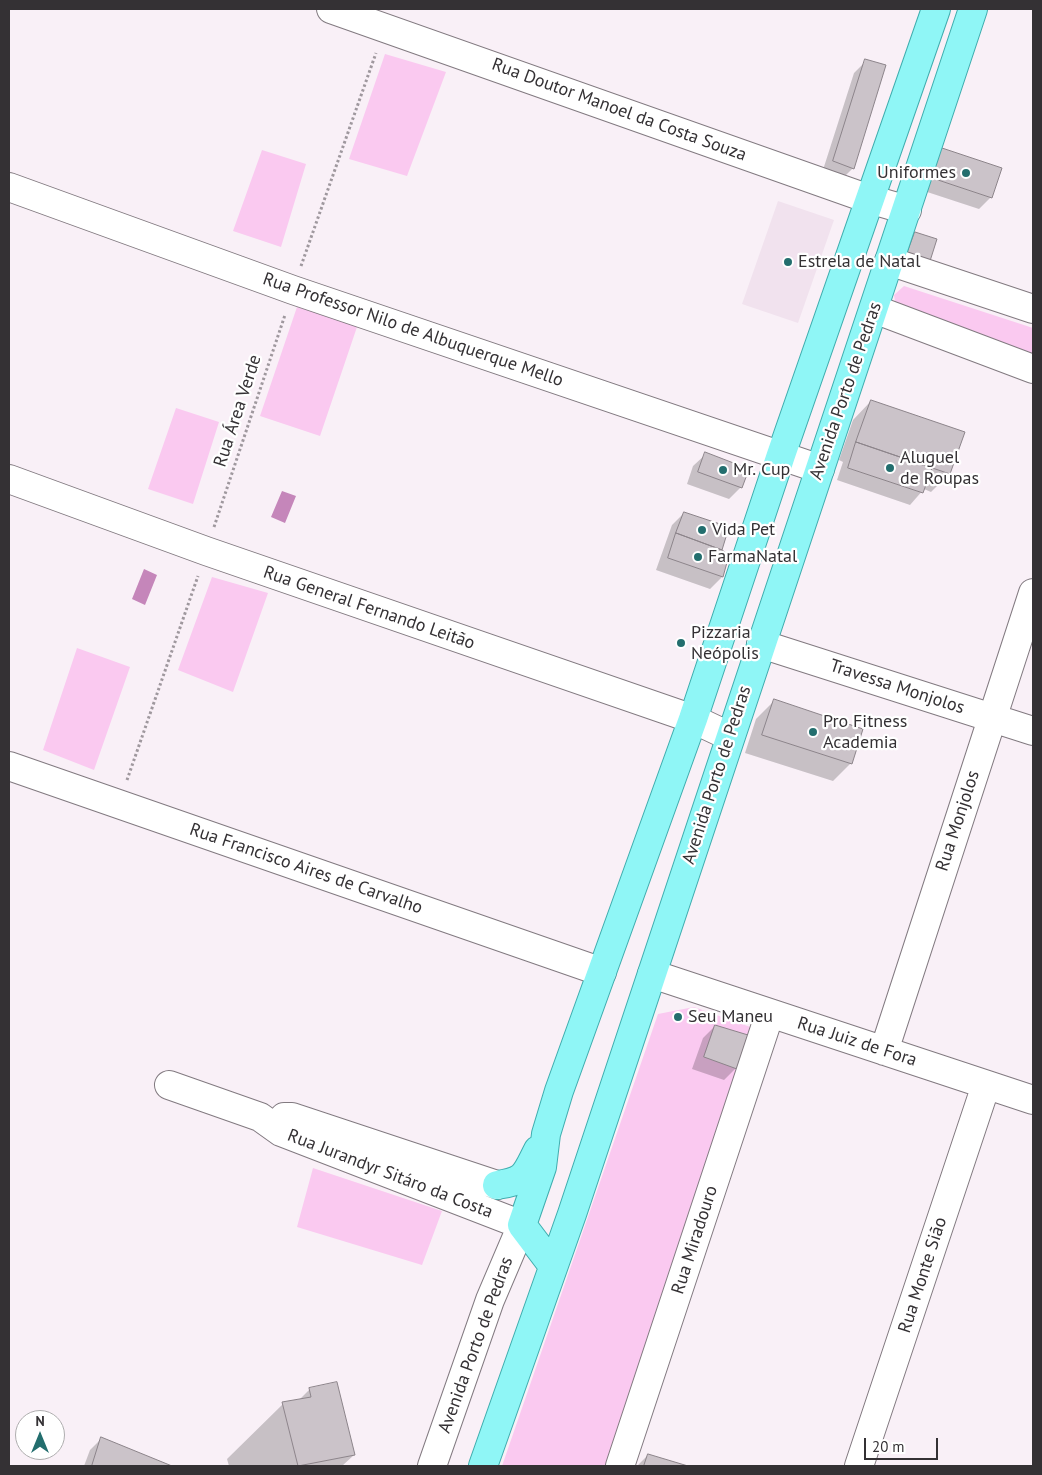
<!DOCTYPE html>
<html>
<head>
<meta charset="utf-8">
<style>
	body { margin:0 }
	#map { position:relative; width:1042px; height:1475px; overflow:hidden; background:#f9f0f7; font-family:"PT Sans",sans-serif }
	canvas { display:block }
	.frame { position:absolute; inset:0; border:10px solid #343134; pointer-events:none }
	.north { position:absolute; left:15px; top:1410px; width:50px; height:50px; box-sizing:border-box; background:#fff; border:1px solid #aeadae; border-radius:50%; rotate:0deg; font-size:14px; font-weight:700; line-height:20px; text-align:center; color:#343134 }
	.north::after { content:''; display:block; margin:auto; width:18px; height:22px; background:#236e6e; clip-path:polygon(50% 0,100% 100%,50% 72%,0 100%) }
	.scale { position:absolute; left:864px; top:1438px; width:74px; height:22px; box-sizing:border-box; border:2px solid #343134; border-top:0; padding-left:6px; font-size:15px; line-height:18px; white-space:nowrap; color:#343134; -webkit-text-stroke:4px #fff; paint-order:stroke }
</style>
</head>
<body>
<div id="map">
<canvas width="1042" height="1475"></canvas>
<div class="frame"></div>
<div class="north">N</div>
<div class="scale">20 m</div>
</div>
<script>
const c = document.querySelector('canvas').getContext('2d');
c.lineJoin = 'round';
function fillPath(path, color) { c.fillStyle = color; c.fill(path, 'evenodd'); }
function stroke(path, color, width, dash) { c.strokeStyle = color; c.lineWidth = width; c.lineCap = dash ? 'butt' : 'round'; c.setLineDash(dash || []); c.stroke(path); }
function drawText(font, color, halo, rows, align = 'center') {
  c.font = font + ' "PT Sans",sans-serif'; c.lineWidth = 4.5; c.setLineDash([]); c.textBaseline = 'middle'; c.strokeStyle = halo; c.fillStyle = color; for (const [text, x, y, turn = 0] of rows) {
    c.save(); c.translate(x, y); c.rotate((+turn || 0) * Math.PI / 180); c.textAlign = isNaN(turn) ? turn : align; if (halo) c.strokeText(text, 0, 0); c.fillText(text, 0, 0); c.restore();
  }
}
const built = new Path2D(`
	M778,201L834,220L798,323L742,304Z`);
const green = new Path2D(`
	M385,54L446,72L407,176L349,159Z
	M262,150L306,164L281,247L233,231Z
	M904,286L1033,328V357L896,308L894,295Z
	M297,307L358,324L320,436L260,416Z
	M176,408L219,422L193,504L148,489Z
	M212,577L268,593L233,692L178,670Z
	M77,648L130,667L94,770L43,750Z
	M694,1007L756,1029L607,1466H502L658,1014Z
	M313,1168L442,1211L422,1265L297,1227Z`);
const water = new Path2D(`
	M282,491L296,496L285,523L271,517Z
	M144,569L157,575L145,605L132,599Z`);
const shadow = new Path2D(`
	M866,61L853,168L841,180L822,173L854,73Z
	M940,149L991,197L979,209L918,189Z
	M915,233L935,240L903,260L909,239Z
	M871,401L949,474L931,492L924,489L910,505L837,480L843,462L839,460L853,420Z
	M706,454L741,487L729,499L687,484L693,466Z
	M684,513L727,555L722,577L710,589L656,570L672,525Z
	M774,701L851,763L833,781L745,753L756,719Z
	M715,1026L736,1068L724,1080L692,1069L703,1038Z
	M310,1389L354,1455L342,1466H229L227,1459L283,1404L299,1400Z
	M102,1438L169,1466H84L90,1450Z
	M648,1455L684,1466H637Z`);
const building = new Path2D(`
	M865,59L886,65L854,169L833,161Z
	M939,147L1002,168L992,198L929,177Z
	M915,232L937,239L930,261L907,254Z
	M871,400L965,432L950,474L856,442Z
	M856,442L932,468L923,493L848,468Z
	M705,452L749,469L742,488L698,472Z
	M684,512L729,527L722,550L676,533Z
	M676,533L722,550L729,555L723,577L668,558Z
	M774,699L863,729L852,764L762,735Z
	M715,1025L748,1035L737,1069L704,1057Z
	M337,1382L355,1455L298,1466L282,1402L311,1397L309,1388Z
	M101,1437L172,1466H92Z
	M648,1454L688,1466H644Z`);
const path = new Path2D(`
	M301,266L376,53
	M214,527L285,315
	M127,780L198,576`);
const minor = new Path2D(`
	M331,9L869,199L907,210
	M9,187L293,290L820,469
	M889,261L1033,309
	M874,309L1033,369
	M9,479L206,551L693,719L729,736
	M761,644L1033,731
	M9,766L602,972
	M652,974L1033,1100
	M884,1051L1033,593
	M169,1085L260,1117L281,1132L522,1225L490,1300L432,1466
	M284,1117H292L497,1185
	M620,1466L770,1013
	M859,1466L986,1085`);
const major = new Path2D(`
	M497,1185C526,1181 525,1175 538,1150
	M553,1266L522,1225L542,1167L546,1134L559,1091L693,719L781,455L936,9
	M483,1466L572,1214L973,9`);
const markers = [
	[966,173,5,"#236e6e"],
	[788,262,5,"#236e6e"],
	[890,468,5,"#236e6e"],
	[723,470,5,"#236e6e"],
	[702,530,5,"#236e6e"],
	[698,557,5,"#236e6e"],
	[681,643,5,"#236e6e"],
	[813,732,5,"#236e6e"],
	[678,1017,5,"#236e6e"]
];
const streetNames = [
	["Rua Doutor Manoel da Costa Souza",619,110,20],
	["Rua Professor Nilo de Albuquerque Mello",413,330,19],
	["Avenida Porto de Pedras",846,391,-71],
	["Rua Área Verde",238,411,-72],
	["Rua General Fernando Leitão",369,608,19],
	["Travessa Monjolos",897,687,18],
	["Avenida Porto de Pedras",717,775,-72],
	["Rua Monjolos",958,821,-72],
	["Rua Francisco Aires de Carvalho",306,869,19],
	["Rua Juiz de Fora",857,1042,18],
	["Rua Jurandyr Sitáro da Costa",390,1174,21],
	["Rua Miradouro",695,1240,-72],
	["Rua Monte Sião",923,1275,-72],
	["Avenida Porto de Pedras",476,1345,-70]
];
const poiNames = [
	["Uniformes",956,173,"right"],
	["Estrela de Natal",798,262],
	["Aluguel",900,458],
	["de Roupas",900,479],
	["Mr. Cup",733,470],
	["Vida Pet",712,530],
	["FarmaNatal",708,557],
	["Pizzaria",691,633],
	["Neópolis",691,654],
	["Pro Fitness",823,722],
	["Academia",823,743],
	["Seu Maneu",688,1017]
];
fillPath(built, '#f1e2ee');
fillPath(green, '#fac9f0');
fillPath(water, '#c586ba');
fillPath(shadow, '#0003');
fillPath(building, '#cbc3c9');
stroke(building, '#8c848a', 1);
stroke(minor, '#827a80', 30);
stroke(major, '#3fadae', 30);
stroke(path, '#9f989e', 3, [2.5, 2.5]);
stroke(minor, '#fff', 28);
stroke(major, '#8ff6f6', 28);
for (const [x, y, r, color] of markers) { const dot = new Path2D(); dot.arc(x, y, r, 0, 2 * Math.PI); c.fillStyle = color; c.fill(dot); stroke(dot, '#fff', 2); }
drawText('18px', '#343134', '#fff', streetNames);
drawText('18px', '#343134', '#fff', poiNames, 'left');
</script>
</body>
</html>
